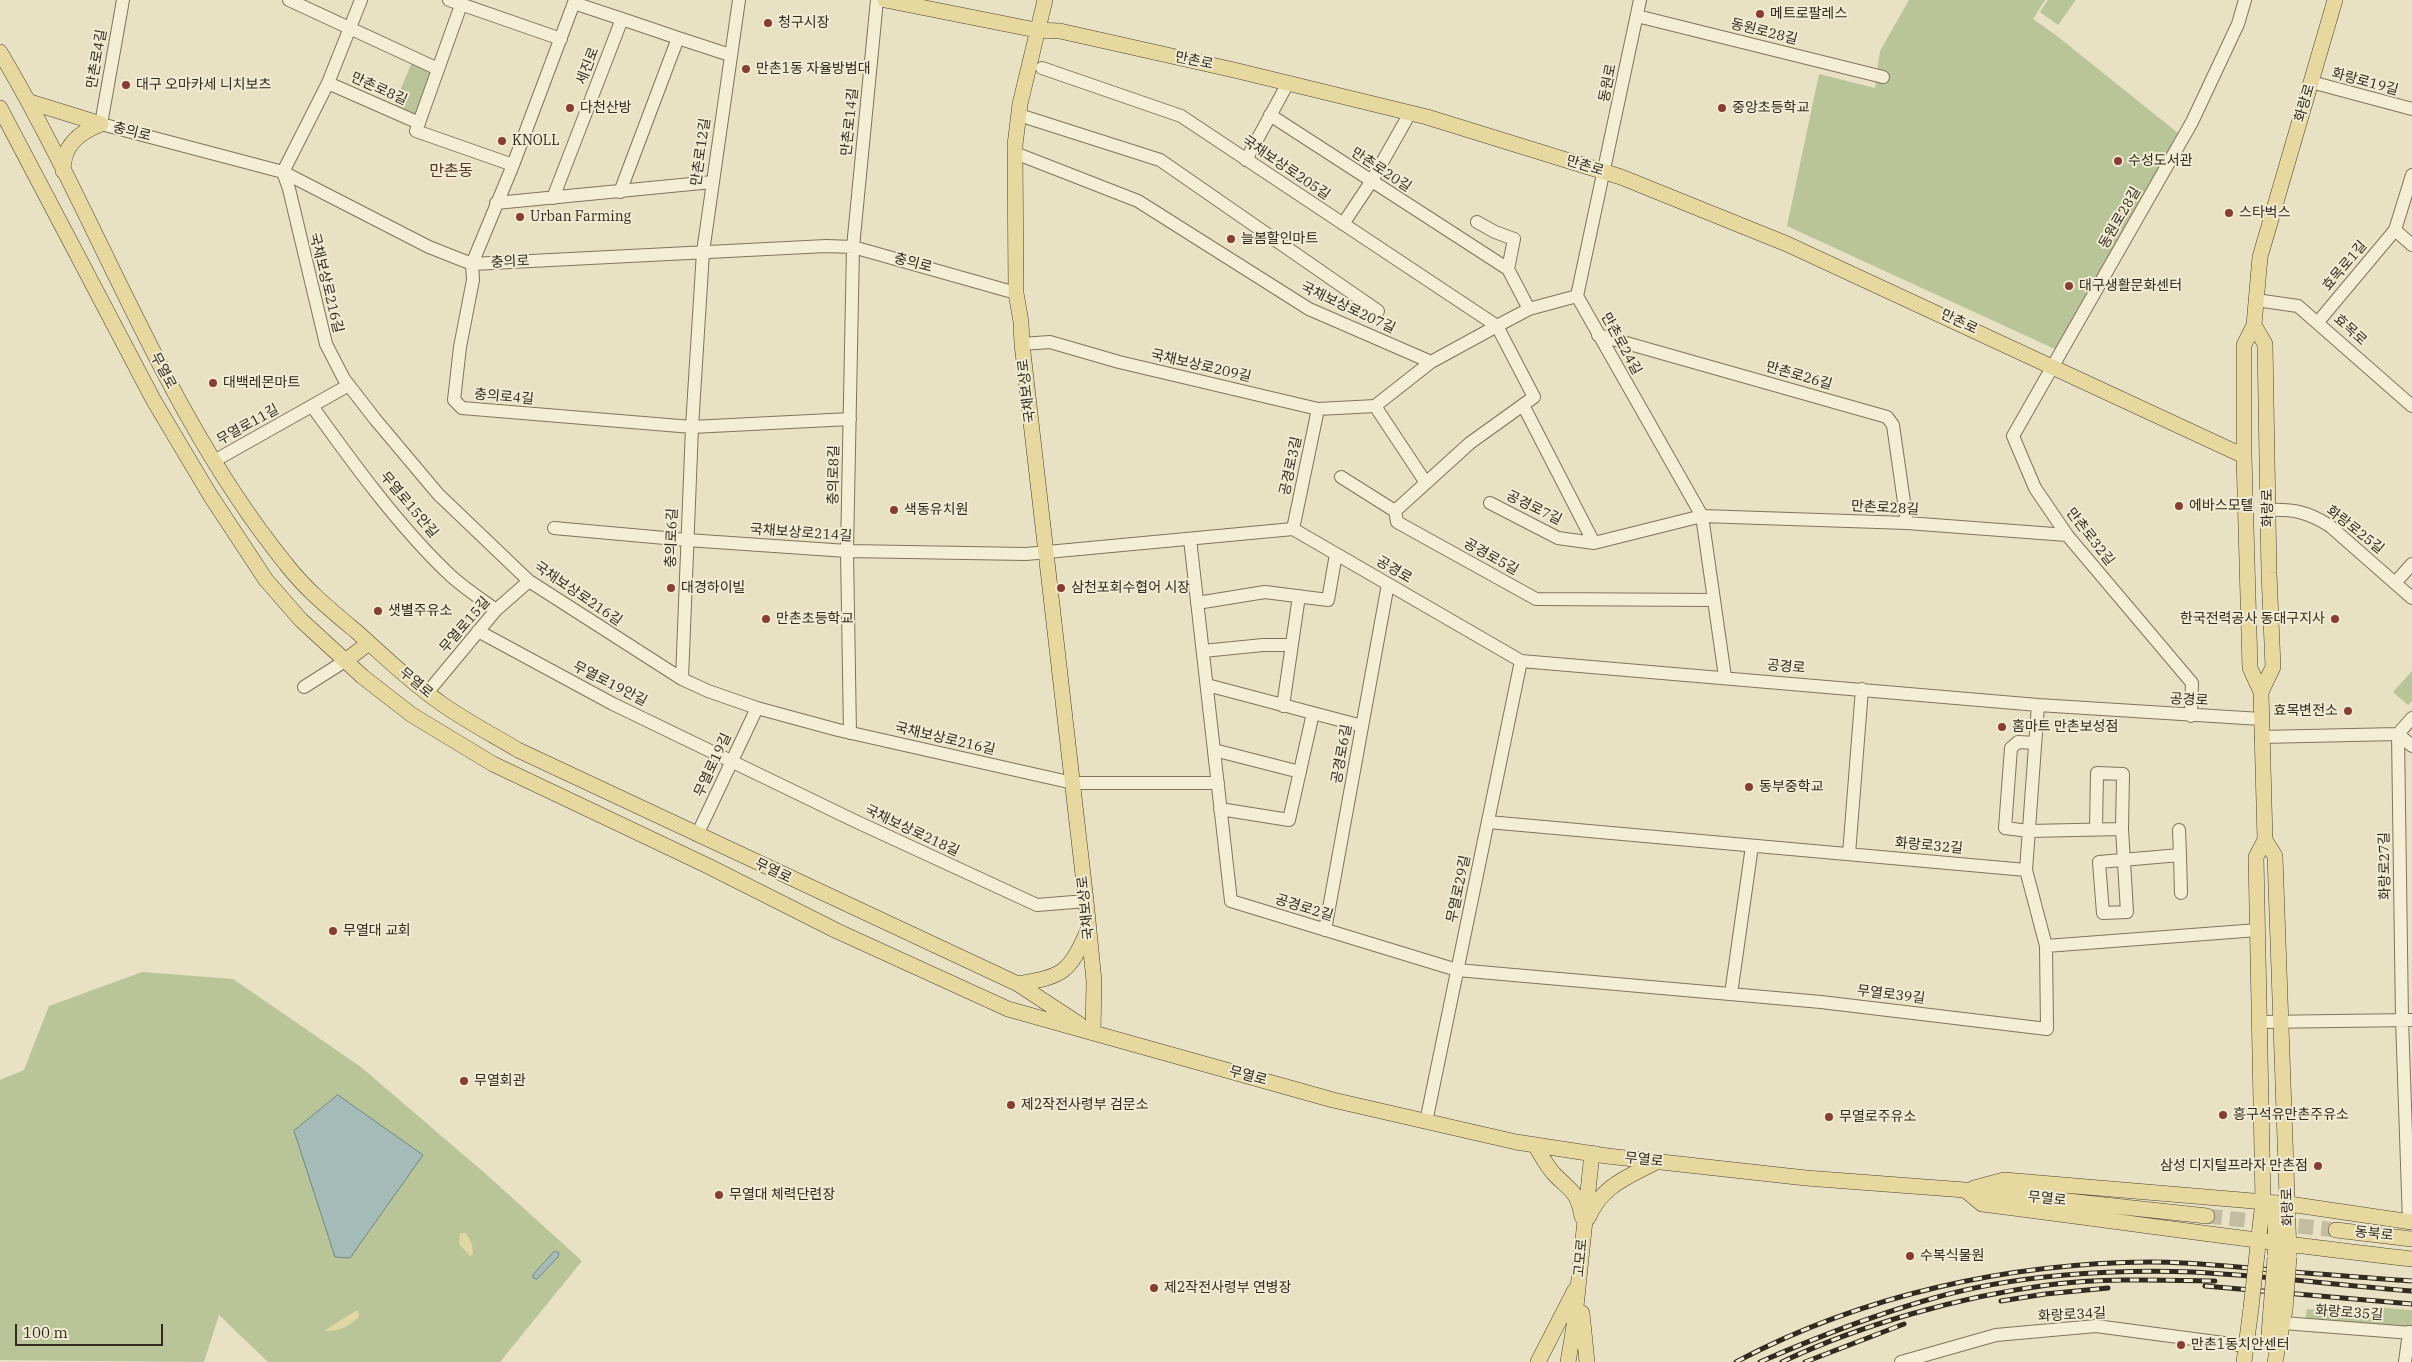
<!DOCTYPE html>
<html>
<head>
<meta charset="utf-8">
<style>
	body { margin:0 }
	#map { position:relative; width:2412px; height:1362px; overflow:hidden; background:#e8e1c3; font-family:"IBM Plex Serif",serif }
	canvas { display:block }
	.scale { position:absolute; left:15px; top:1324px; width:148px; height:22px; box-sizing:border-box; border:2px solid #312a1e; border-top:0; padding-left:6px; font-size:15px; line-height:18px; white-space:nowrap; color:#312a1e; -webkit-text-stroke:4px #f0ebd2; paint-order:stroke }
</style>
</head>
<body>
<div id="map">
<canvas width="2412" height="1362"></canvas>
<div class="scale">100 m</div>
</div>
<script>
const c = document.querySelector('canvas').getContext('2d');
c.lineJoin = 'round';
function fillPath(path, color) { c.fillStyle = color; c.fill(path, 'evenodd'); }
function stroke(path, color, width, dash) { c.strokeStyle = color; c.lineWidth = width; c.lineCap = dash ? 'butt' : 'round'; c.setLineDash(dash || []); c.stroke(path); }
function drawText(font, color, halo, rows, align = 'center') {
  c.font = font + ' "IBM Plex Serif","Noto Sans KR",serif'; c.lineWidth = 4; c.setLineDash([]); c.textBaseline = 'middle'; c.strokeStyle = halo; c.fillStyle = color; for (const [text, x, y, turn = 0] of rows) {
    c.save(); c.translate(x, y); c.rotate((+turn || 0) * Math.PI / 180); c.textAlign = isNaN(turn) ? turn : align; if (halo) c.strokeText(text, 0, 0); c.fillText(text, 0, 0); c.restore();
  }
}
const green = new Path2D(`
	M1909,0H2045L2033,19L2057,36L2178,133L2059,351L1787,226L1819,74L1875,88L1880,51Z
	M2048,0H2076L2058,25L2040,12Z
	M412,62L435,72L417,119L393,108Z
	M2412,671V701L2408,705L2393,692Z
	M142,972L233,979L361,1067L487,1175L582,1261L500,1362H268L219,1315L204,1362L0,1360V1080L24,1070L49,1006Z
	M2361,1306L2412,1310V1327L2305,1320L2307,1309L2360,1313Z`);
const sand = new Path2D(`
	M460,1233H466L472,1244L473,1254L470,1256L459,1244Z
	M358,1310L359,1317C347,1327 341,1331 325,1331C328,1328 355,1311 358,1310Z`);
const water = new Path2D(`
	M338,1095L423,1155L350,1258L335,1257L294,1131Z
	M555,1251L559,1253L558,1257L537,1279L533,1278V1275Z`);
const majorTunnel = new Path2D(`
	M2207,1216L2336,1230`);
const minor = new Path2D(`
	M123,0L101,124L283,172L429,247L472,264L826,246L853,247L1016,293
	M289,0L438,69
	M361,0L328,83L283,172L289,189L326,344L344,379L375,419L438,494L529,581L682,679L708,691L757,708L838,730L1073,783H1218
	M449,0L561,39
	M575,0L513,165L472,264L473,280L460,347L454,400L462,408L692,427L850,419
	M1640,0L1577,296L1702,516L1725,677
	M461,5L416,131L513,165
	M1637,16L1883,77
	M622,19L678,38
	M1042,68L1181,116L1497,326L1534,397L1470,443L1395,511
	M2311,82L2412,109
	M328,83L419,123
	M1019,115L1160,160L1378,311
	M1270,115L1508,269L1529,309
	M1015,153L1138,201L1309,309L1431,362
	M1246,160L1288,83
	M2412,175L2395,230L2412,245
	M620,192L678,38L730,55
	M553,198L622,19L574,3
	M496,203L712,182
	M1477,222L1495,232L1514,239L1508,269
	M1343,224L1371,182L1410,113
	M2256,300L2298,306L2412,406
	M2318,322L2395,230
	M1598,335L1887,417L1893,425L1907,523
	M1022,344L1050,342L1119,362L1318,409L1375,406L1431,362L1497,326L1529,309L1577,296
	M1523,405L1594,543
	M312,406C352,462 400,528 450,575C464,588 481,599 496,610
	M1375,406L1426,483
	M214,461L349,385
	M1341,477L1395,511L1397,522L1536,599L1714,600
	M1490,503L1558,538L1594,543L1702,516L1907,523L2067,535
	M2268,510C2294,509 2308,512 2330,526L2412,598
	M554,528L687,540L847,551L1026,554L1293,529L1521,661L2038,705L2261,719
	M1293,529L1318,409
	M1190,539L1231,901L1457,970L1821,1002L2047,1029L2046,946
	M2395,583L2412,564
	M1197,603L1265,592L1328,600L1336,554
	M478,631L613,704L855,821L1037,905L1086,901
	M1203,651L1263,645H1290
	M682,679L692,427L703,252L739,0
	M1207,685L1362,726
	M304,687L345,661
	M427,693L496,610L529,581
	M2038,705L2026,870L2046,946L2258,930
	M1283,706L1299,596
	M2191,716L2192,683L2067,535L2035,488L2013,436L2192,122L2238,24L2245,0
	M850,733L847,551L853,247L877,0
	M2261,737L2398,734L2412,746
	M2035,743L2018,742L2011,748L2005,828L2029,831L2122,829L2123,774L2097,773L2096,829
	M1214,750L1300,772
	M1220,809L1289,820L1313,713
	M1488,822L2026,870
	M2122,829L2127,912L2103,913L2099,862L2180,855L2181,893
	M2179,830L2180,855
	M697,835L757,708
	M1849,854L1862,689
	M1325,930L1388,584
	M1731,994L1752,846
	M2260,1022L2412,1020
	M1426,1122L1521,661
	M2409,1222L2402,1019L2398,734L2412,718
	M2283,1323L2412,1333
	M1901,1362L1996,1335L2096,1326L2246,1346
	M2405,1362L2409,1332`);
const major = new Path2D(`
	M885,0L1036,30L1060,31L1234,70L1427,117L1621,177L1787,244L2244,456
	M1045,0L1020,104L1015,145L1016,293L1021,322L1022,344L1086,901L1094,981L1093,1033
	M0,52C100,220 162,411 286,564C306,590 332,611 357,632C384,656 411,683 442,704C466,721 493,735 518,750L1018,984L1079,1024
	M30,102L101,124
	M0,108L154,401L210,495L266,580L301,620L363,677L412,715L493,764L708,866L837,931L1008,1009L1333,1100L1516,1142L1607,1156L1806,1178L1965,1190L2207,1216
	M63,171C63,146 78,133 101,124
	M2254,325L2265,344L2269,573L2273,667L2261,692
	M345,661L369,643
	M2265,840L2275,856L2289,1253
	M1018,984C1064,976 1069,973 1088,930
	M1535,1145C1541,1155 1547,1167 1555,1175C1571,1191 1578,1192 1582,1217
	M1974,1188L2004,1180L2289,1204L2412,1222
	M1965,1190L1982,1204C2125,1222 2268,1243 2412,1259
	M1588,1218C1603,1184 1627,1178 1658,1161
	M2336,1230L2412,1239
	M2275,1252L2276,1203
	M2257,1254L2263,1201L2256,857L2265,840L2261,692L2250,668L2244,456V345L2254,325L2260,257L2335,0
	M2271,1309L2269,1334L2277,1351
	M1582,1313L1587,1362
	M1538,1362L1575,1290
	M1568,1362L1574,1326L1592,1153
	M2244,1362L2251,1308
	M2275,1362L2285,1310`);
const rail = new Path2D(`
	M2205,1286L2412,1304
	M2001,1301L2045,1294L2108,1288
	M1736,1362C1862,1295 2009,1263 2151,1262C2188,1262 2225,1266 2261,1269C2311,1274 2362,1277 2412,1281
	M1760,1362C1817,1337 1874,1315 1934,1298C2014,1275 2110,1269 2193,1272C2266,1276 2339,1285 2412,1291
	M1782,1362C1859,1325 1963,1296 2048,1285C2103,1278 2159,1280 2215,1281
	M1805,1362L1904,1324`);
const majorBridge = new Path2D(`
	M2251,1308L2257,1254
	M2271,1309L2275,1258
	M2285,1310L2289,1257`);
const markers = [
	[1760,14,5,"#873c34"],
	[768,23,5,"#873c34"],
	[746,69,5,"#873c34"],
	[126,85,5,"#873c34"],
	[570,108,5,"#873c34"],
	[1722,108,5,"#873c34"],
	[502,141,5,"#873c34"],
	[2118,161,5,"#873c34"],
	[2229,213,5,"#873c34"],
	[520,217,5,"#873c34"],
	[1231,239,5,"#873c34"],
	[2069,286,5,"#873c34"],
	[213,383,5,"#873c34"],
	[2179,506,5,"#873c34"],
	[894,510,5,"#873c34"],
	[671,588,5,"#873c34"],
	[1061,588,5,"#873c34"],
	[378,611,5,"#873c34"],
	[766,619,5,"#873c34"],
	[2335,619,5,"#873c34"],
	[2348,711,5,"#873c34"],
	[2002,727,5,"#873c34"],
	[1749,787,5,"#873c34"],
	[333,931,5,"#873c34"],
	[464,1081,5,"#873c34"],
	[1011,1105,5,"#873c34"],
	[2223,1115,5,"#873c34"],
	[1829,1117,5,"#873c34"],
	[2318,1166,5,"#873c34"],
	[719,1195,5,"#873c34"],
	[1910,1256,5,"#873c34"],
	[1154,1288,5,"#873c34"],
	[2181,1345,5,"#873c34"]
];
const poiNames = [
	["메트로팔레스",1770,14],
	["청구시장",778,23],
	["만촌1동 자율방범대",756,69],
	["대구 오마카세 니치보츠",136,85],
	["다천산방",580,108],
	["중앙초등학교",1732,108],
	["KNOLL",512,141],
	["수성도서관",2128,161],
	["스타벅스",2239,213],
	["Urban Farming",530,217],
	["늘봄할인마트",1241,239],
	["대구생활문화센터",2079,286],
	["대백레몬마트",223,383],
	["에바스모텔",2189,506],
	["색동유치원",904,510],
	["대경하이빌",681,588],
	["삼천포회수협어 시장",1071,588],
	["샛별주유소",388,611],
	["만촌초등학교",776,619],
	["한국전력공사 동대구지사",2325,619,"right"],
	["효목변전소",2338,711,"right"],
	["홈마트 만촌보성점",2012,727],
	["동부중학교",1759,787],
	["무열대 교회",343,931],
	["무열회관",474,1081],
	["제2작전사령부 검문소",1021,1105],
	["흥구석유만촌주유소",2233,1115],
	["무열로주유소",1839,1117],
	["삼성 디지털프라자 만촌점",2308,1166,"right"],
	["무열대 체력단련장",729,1195],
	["수복식물원",1920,1256],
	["제2작전사령부 연병장",1164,1288],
	["만촌1동치안센터",2191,1345]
];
const streetNames = [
	["동원로28길",1764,32,14],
	["만촌로4길",97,59,-80],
	["만촌로",1194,61,12],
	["세진로",588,66,-69],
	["화랑로19길",2365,82,15],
	["동원로",1608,83,-79],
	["만촌로8길",379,89,24],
	["화랑로",2305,103,-74],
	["만촌로14길",850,122,-84],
	["충의로",132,132,14],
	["만촌로12길",701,152,-82],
	["만촌로",1585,166,17],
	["국채보상로205길",1286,168,34],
	["만촌로20길",1381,170,33],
	["동원로28길",2120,218,-60],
	["충의로",510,262,-3],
	["충의로",913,263,15],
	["효목로1길",2345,266,-50],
	["국채보상로216길",326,283,76],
	["국채보상로207길",1348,308,25],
	["만촌로",1959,322,25],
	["효목로",2350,330,42],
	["만촌로24길",1621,344,61],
	["국채보상로209길",1201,366,13],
	["무열로",163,371,62],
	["만촌로26길",1799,376,16],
	["국채보상로",1027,391,-97],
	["충의로4길",504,397,5],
	["무열로11길",248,425,-29],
	["공경로3길",1291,466,-78],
	["충의로8길",834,475,-89],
	["무열로15안길",409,505,50],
	["공경로7길",1534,508,26],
	["만촌로28길",1885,508,3],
	["화랑로",2268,508,-91],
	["화랑로25길",2355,530,38],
	["국채보상로214길",801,533,4],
	["만촌로32길",2090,537,52],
	["충의로6길",672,538,-88],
	["공경로5길",1491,557,29],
	["공경로",1394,570,30],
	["국채보상로216길",578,594,34],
	["무열로15길",465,625,-49],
	["공경로",1786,667,5],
	["무열로",416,683,40],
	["무열로19안길",610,684,27],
	["공경로",2189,700,3],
	["국채보상로216길",945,739,13],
	["공경로6길",1342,754,-80],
	["무열로19길",713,765,-65],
	["국채보상로218길",912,831,25],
	["화랑로32길",1929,846,5],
	["화랑로27길",2385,866,-91],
	["무열로",773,871,25],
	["무열로29길",1459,889,-78],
	["국채보상로",1086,908,-96],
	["공경로2길",1304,908,17],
	["무열로39길",1891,995,7],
	["무열로",1248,1076,15],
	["무열로",1644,1160,6],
	["무열로",2047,1199,6],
	["화랑로",2288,1207,-92],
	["동북로",2374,1234,6],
	["고모로",1581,1258,-85],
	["화랑로35길",2349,1313,4],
	["화랑로34길",2072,1315,-3]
];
const quarterNames = [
	["만촌동",451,171]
];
fillPath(green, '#bac499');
fillPath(sand, '#e0d7a4');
fillPath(water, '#a5bbb7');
stroke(water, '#6d8884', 1);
stroke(majorTunnel, '#c3bca2', 15, [15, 8]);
stroke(minor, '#80735c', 14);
stroke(major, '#4e4130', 16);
stroke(minor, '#f4eed5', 12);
stroke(major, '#e6d89f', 15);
stroke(rail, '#312a1e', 5);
stroke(rail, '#f0ebd2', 3, [9]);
stroke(majorBridge, '#4e4130', 16, []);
stroke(majorBridge, '#e6d89f', 15);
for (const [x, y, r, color] of markers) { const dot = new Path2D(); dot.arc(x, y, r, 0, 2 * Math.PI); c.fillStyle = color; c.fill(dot); stroke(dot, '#f0ebd2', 2); }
drawText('14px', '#312a1e', '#f0ebd2', poiNames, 'left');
drawText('14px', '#312a1e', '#f0ebd2', streetNames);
drawText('16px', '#583423', '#f0ebd2', quarterNames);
</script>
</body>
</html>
